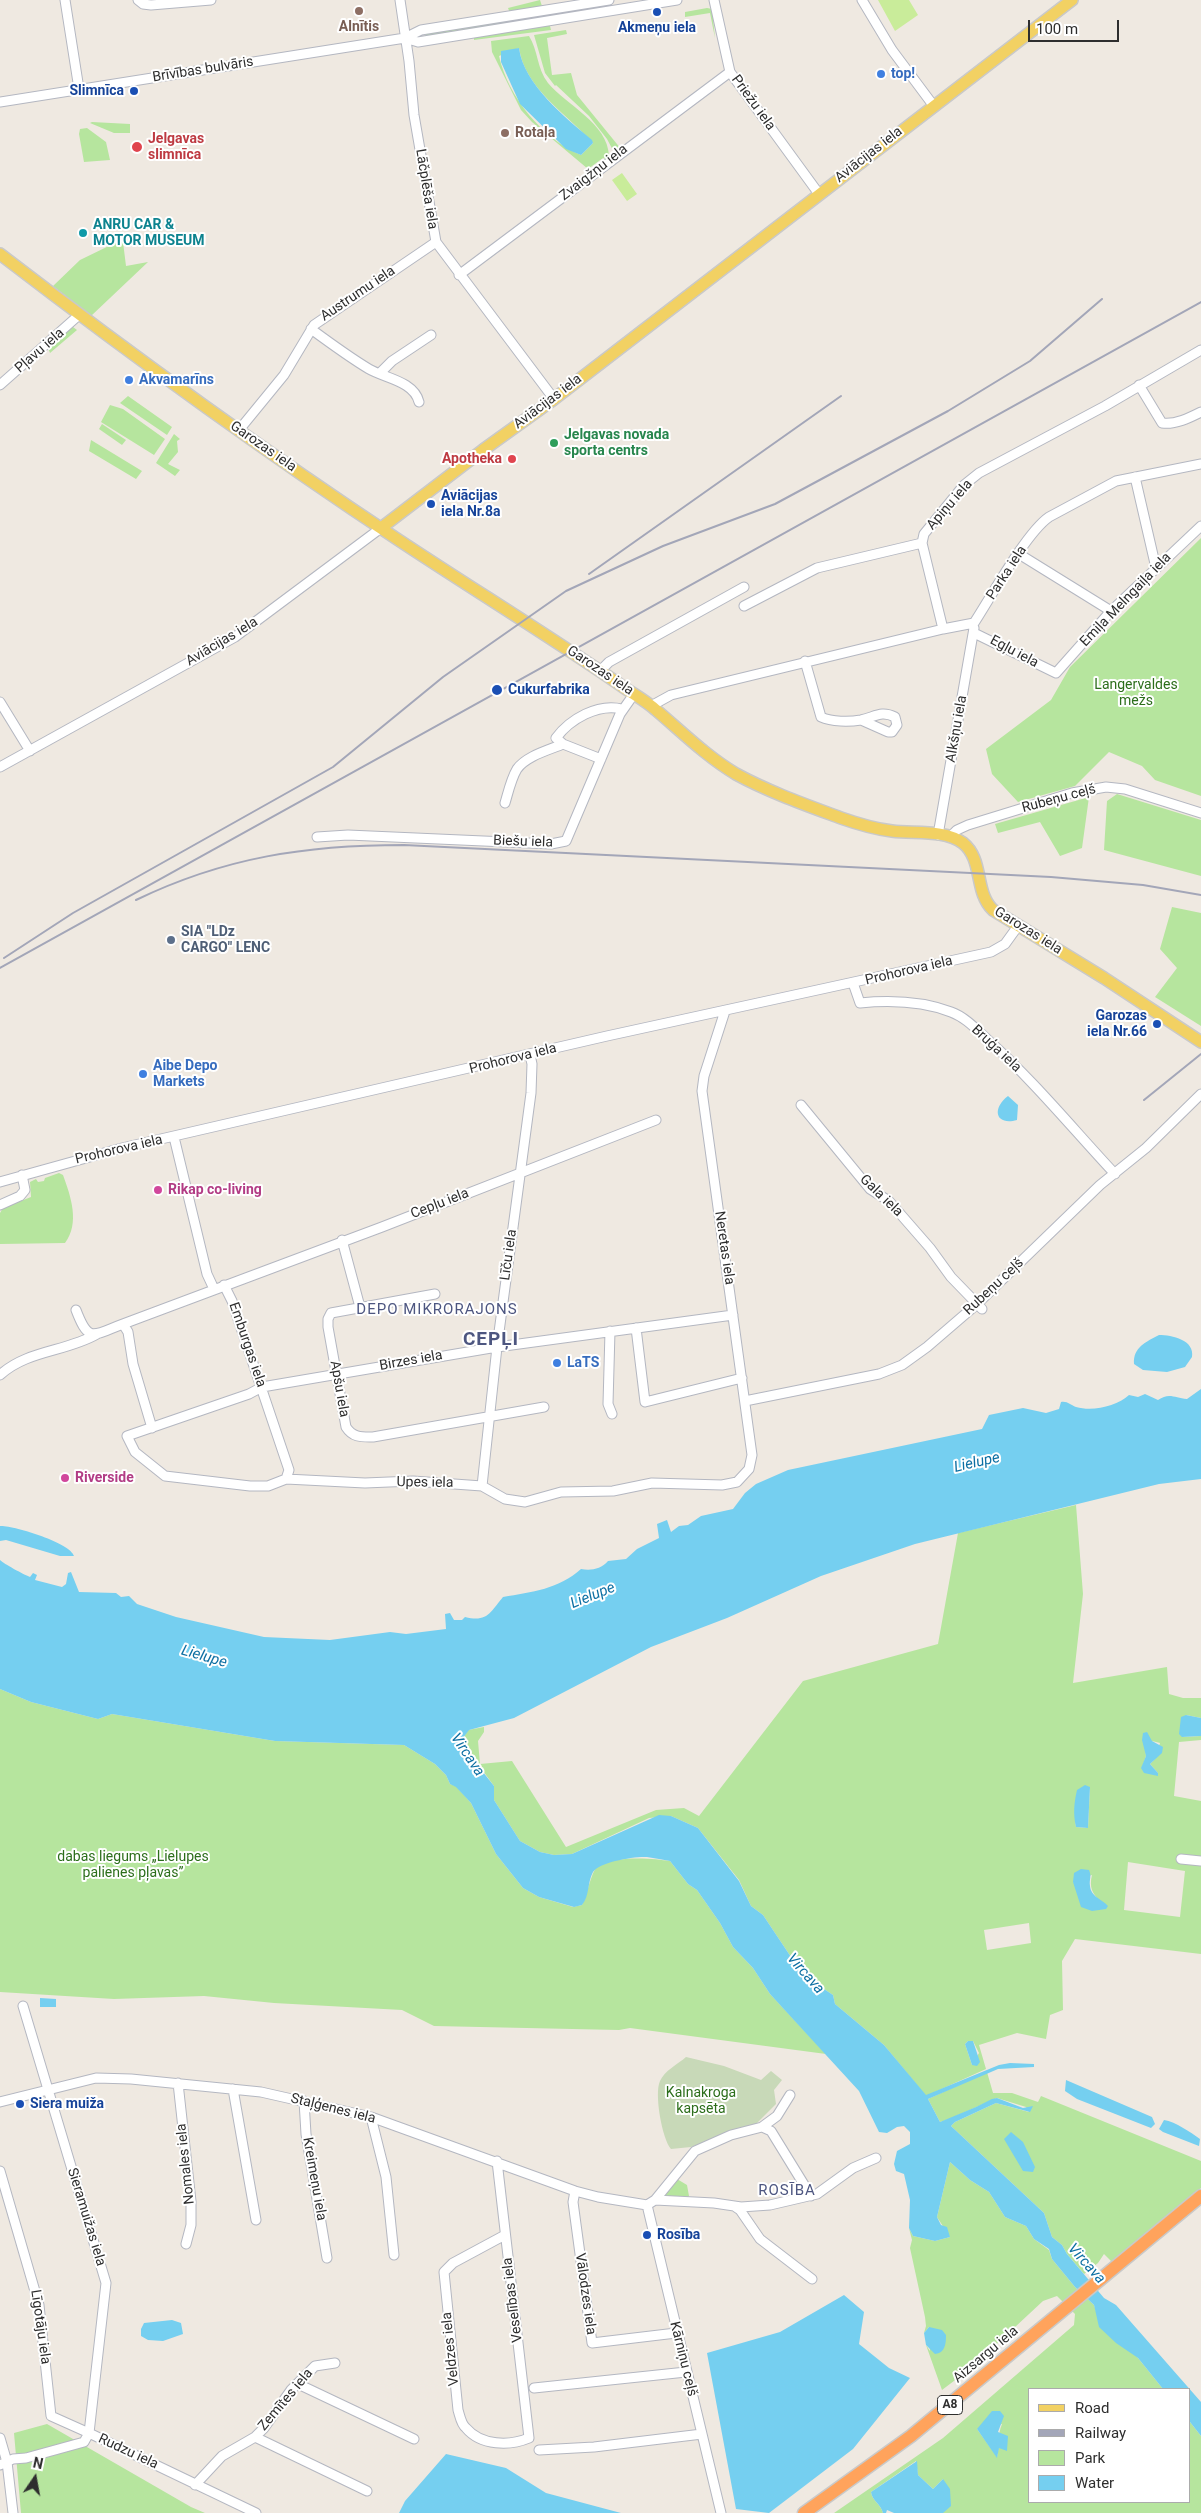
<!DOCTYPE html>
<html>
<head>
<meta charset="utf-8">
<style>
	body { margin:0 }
	#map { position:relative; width:1201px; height:2513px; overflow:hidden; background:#efe9e1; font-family:Roboto,sans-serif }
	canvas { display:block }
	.legend { position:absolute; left:1028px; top:2388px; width:162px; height:115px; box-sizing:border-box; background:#fff; border:1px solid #ababab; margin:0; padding:6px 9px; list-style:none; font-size:15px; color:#2e2e2e }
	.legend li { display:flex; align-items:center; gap:10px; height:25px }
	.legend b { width:25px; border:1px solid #ababab }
	.north { position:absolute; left:10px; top:2453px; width:50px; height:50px; -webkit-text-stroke:4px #fff; paint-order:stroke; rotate:12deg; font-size:14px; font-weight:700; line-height:20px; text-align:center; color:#2e2e2e }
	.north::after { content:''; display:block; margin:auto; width:18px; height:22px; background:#2e2e2e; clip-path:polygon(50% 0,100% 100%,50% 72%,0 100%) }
	.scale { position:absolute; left:1028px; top:20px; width:91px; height:22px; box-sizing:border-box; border:2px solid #2e2e2e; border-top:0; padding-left:6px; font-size:15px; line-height:18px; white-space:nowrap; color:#2e2e2e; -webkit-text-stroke:4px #fff; paint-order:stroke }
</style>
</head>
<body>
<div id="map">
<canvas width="1201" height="2513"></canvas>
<ul class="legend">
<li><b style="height:6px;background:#f2d163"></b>Road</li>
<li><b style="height:6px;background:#a3a6b8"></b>Railway</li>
<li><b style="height:14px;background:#b6e59e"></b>Park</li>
<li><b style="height:14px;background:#75cff0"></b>Water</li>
</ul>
<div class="north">N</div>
<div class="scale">100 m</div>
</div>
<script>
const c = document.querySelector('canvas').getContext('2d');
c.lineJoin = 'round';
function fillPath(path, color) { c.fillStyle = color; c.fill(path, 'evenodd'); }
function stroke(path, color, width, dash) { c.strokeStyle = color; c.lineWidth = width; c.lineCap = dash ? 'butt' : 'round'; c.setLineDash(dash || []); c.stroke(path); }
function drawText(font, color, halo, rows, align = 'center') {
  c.font = font + ' Roboto,sans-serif'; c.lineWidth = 4; c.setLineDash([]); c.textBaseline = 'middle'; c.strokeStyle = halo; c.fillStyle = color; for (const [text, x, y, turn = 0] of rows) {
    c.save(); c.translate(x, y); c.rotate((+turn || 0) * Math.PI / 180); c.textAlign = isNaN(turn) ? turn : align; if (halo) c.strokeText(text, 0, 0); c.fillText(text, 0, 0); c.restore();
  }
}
const green = new Path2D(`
	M540,0L543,9L510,13L508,8Z
	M707,8L712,9L715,38L710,13L685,17V12Z
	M543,13L544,16L549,18L421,38L426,35L427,31Z
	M549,22L551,30L474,40V37Z
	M566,30L567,34L547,38L552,75L571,73L577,95L621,149L615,154L607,139L589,116L556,85L555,86L545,73L534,35Z
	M529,36C538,50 537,69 548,83C566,105 608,123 609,156L606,159L603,158L588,169L532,122L521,110L492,52L491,41ZM519,48C525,89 567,114 593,143L581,155C543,139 508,97 499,56Z
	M92,122L130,124V133H114L90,123Z
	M87,128L106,142L110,160L84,162L79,134L80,129Z
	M117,242H123L126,266L148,262L91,316L53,286L80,260Z
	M73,327L77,330L50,353L48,348Z
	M128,396L172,427L167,435L120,403Z
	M110,405L123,409L165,439L154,455L101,422Z
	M102,424L126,440L122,445L99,429Z
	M174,434L180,439L177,441L178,452L168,464L180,470L175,476L156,463Z
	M91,440L142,471L136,479L89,451Z
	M1201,538V796L1155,780L1142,766L1109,752L1075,786L1018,802L992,774L986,749L1051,700L1070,667Z
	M1117,794L1201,820V876L1104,850L1107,801Z
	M1089,797L1082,848L1060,856L1040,822L998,833L995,824Z
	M1172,907L1201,913V1026L1155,997L1177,968L1160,949Z
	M59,1173L63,1175C71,1197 80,1223 65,1243L0,1244V1213L3,1208L31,1197L30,1182L36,1179L38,1182L44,1181L45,1178Z
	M1076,1505L1083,1594L1073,1683L1167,1667L1169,1694L1183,1698H1201V1718L1186,1715L1183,1737L1201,1736V1740L1179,1742L1174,1796L1201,1801V1954L1075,1939L1062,1961L1063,2010L1050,2015L1046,2039L1017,2033L979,2045L986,2069L926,2096L884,2045L835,2004L833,1995L821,1987L808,1972L797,1966L763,1915L751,1906L739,1880L698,1828L671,1816L649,1818L572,1854L554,1855L540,1852L520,1841L494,1800V1786L464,1745L463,1738L468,1730L484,1727V1732L478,1741L480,1764L512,1761L566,1847L656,1810L684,1808L699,1816L803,1681L938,1644L958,1533ZM1152,1741L1160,1743L1155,1759L1150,1764L1158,1773L1142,1768L1146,1756L1145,1747ZM1090,1787L1088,1828L1076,1827L1075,1820ZM1128,1862L1185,1871L1180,1917L1124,1910ZM1092,1875C1089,1887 1092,1894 1101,1902L1073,1882ZM1029,1923L1031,1943L987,1950L984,1930ZM968,2041H973L979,2053L972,2065L965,2044Z
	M0,1689L31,1702L98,1719L112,1714L275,1741L404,1745L435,1764L446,1775L450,1784L456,1786L471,1803L496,1854L523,1888L539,1897L573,1907L582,1905C586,1897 592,1872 596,1868C611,1855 652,1858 670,1861L688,1884L697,1890L720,1923L733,1947L753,1968L770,1994L826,2054L630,2028L619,2030L434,2026L402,2010L274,2003L204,1996L114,1999L0,1992Z
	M987,2072L993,2093H1012L1038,2102L1041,2096L1201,2161V2188L1112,2262L1104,2254L1098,2263L1084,2274L1067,2254L1062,2245L1052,2237L1044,2213L951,2126L955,2122L996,2103L1029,2112L1026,2107L997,2098L947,2120L940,2122L928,2099Z
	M950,2162L970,2180L989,2192L1005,2217L1026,2226L1034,2239L1049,2250L1052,2259L1075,2287L1094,2305L1097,2314L1138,2358L1163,2389H1030V2502H1190V2422L1201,2436V2513H943V2479L933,2489L918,2475L916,2461L871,2492C872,2501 881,2504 883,2513H834L943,2438L1074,2325L1075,2314L1057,2296L1043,2301L971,2368L942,2390L926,2345L930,2351L929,2327L924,2333L926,2326L925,2317L910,2248L912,2240L909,2228L913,2236L935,2241L950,2237L937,2217ZM1002,2424C997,2435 1000,2446 997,2457L977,2429Z
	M677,2179L687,2185L689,2196L687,2198L662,2197Z
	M47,2424L191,2507L205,2513H21L14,2433Z`);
const cemetery = new Path2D(`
	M686,2057L724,2066L761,2080L771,2071L782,2080L774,2090L776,2104L755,2125L691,2147L671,2149C662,2139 654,2093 660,2081C664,2071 678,2064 686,2057Z`);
const pitch = new Path2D(`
	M878,0H909L918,15L895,31Z
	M622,173L637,194L627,201L612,180Z`);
const water = new Path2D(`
	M519,48C524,85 565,117 592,140L593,143L581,155L566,149L520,104L501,62V51Z
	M1008,1096L1018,1105L1017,1120C996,1126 991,1109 1008,1096Z
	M1159,1335C1172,1335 1195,1340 1192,1357L1185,1367L1167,1372L1143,1370L1134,1364C1133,1347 1146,1342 1159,1335Z
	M1201,1389V1479L1159,1484L915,1544L821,1576L727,1618L651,1647L514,1718L469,1730L463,1738L468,1753L494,1786V1800L520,1841L540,1852L554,1855L572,1854L659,1815L671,1816L698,1828L739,1881L751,1906L763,1915L797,1966L808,1972L821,1987L833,1995L835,2004L884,2045L926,2095L999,2065L1010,2063L1034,2064V2067L998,2069L928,2099L940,2122L976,2107L992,2099L997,2098L1023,2108L1033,2106L1030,2112L996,2103L955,2122L951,2126L1044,2213L1052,2237L1062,2245L1067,2254L1104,2298L1116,2305L1201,2402V2436L1190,2422V2389H1163L1138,2358L1116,2343L1099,2327L1094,2305L1075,2287L1052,2259L1049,2249L1034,2239L1026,2226L1005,2217L989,2192L970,2180L950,2162L937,2217L941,2225L947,2227L950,2237L935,2241L913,2236L909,2228L910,2200L904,2174L896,2171L894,2164L897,2151L910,2144V2132L904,2126L897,2127L887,2133L879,2132L859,2091L770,1994L753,1968L733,1947L720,1923L697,1890L688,1884L670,1861C663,1860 655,1858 647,1857C635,1856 599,1862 593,1872C587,1883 590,1895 582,1905L574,1907L539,1897L523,1888L496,1854L471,1803L456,1787L450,1784L446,1775L435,1764L404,1745L275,1741L112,1714L98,1719L31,1702L0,1689V1560C4,1564 23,1574 30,1577L33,1573L37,1575L35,1580L62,1587L66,1584L68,1573L71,1572L79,1592L116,1593L121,1597L129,1596L137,1604L176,1617L264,1637L330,1640L390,1632L406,1634L446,1629L445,1614L450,1613L454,1620H462L465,1617C488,1623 491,1611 503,1597C532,1592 559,1589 581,1569C591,1571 601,1569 608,1561L626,1559L637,1549L659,1538L657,1524L667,1520L671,1532L679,1526L688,1525L701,1516L733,1509L745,1493L756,1484L788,1470L982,1429L989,1415L1023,1408L1046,1413L1059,1409L1061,1402C1068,1401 1070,1405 1076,1407C1093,1412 1117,1406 1129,1395L1138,1397L1145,1394L1158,1400C1169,1392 1175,1398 1187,1399Z
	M0,1526C13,1525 71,1543 74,1556H60L6,1540L0,1541Z
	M1186,1715L1201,1718V1736L1182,1737L1179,1734L1181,1717Z
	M1147,1732L1152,1741L1163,1747L1162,1753L1150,1764L1158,1773V1776L1144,1773L1141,1768L1146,1756L1142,1740L1143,1733Z
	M1085,1785L1090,1787L1088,1828L1076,1827C1073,1814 1074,1803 1077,1790Z
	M1081,1869L1089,1870C1092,1877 1089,1879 1090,1886C1091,1897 1102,1899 1108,1906L1106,1909L1092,1911L1081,1907L1073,1882L1074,1873Z
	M40,1998L56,1999V2007H40Z
	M968,2041H973L980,2062L977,2066L972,2065L965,2044Z
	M1066,2080L1152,2117L1155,2124L1151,2128L1077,2099L1065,2091Z
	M1164,2120C1176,2122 1190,2132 1200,2139L1199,2146L1163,2132L1159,2129Z
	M1011,2132L1023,2142L1035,2167L1033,2172L1023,2171L1004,2139Z
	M844,2295L864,2312L859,2344L889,2368L910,2378L853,2449L769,2513L736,2509L707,2353L780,2332Z
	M172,2320L181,2323L183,2334L163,2341L148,2340L141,2336V2329L144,2323Z
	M929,2327L942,2330L946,2335C946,2344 945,2353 935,2354L926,2345L924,2333Z
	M992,2411H1000L1004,2416L998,2432L1008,2436L1007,2451L999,2448L997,2458L977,2429Z
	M446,2454L506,2468L546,2493L621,2513H399L405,2501Z
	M917,2461L918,2475L933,2489L943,2479L950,2489L951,2506L943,2513H894L887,2510L886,2513H883C881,2504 872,2501 871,2492Z`);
const minor = new Path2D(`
	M65,0L79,89
	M138,0L143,4L151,5L211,0
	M400,0L409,61L414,115L436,242L554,399
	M714,0L730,72L819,194
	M862,0L892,50L933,105
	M405,38L418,42L677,0
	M0,102L405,38L421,30L609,0
	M459,275L730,72
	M311,329C330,343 349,357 369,369C384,378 414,381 419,402
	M381,372L392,361L431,335
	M0,385L79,315
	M1139,385L1162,423C1175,425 1189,418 1201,412
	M239,430L284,375L314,325L436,242
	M1135,477L1156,568
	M922,543L924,534L964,485L979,473L1105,406L1201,350
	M922,543L943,629
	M1019,554L1111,611
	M744,606L817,568L922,543
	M974,633L1056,673L1111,611L1201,526
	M805,661L821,717C832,722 849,722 861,720C875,717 881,710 895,717L897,725L892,732H888L861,720
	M600,671L609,662L744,587
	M0,702L30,751
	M651,706L671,695L943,629L974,623C991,597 1026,533 1049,517L1116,481L1201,464
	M563,744L556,738C570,719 598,703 622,709
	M0,767L235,637L381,528
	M505,803C508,793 511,779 517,769C526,756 549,750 563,744L601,759
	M938,835L974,628
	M317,837L348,835L551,844L566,841L620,714L634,694
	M950,837L957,830L968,825L1072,793L1106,787L1125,789L1201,813
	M853,983L860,1003C890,1000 922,1001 951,1012C965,1017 976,1029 987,1039C1033,1080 1073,1129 1115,1174
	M725,1011L704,1076L702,1091L752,1455L749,1469L737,1482L722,1485L652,1483L613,1491L561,1492L525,1502L505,1499L482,1486L413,1481L365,1483L286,1479L268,1486H250L165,1476L135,1452L127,1436L249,1394L262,1387L497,1347L733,1315
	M801,1105L870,1189L889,1201L930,1248L951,1277L982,1309
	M174,1137L207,1274L214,1289
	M0,1182L122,1148L607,1036L991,952L1005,944L1018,926
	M0,1205L20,1196L25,1190L22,1175
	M342,1240L360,1307
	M224,1285L232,1301L289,1470L286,1479
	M435,1294L331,1313L328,1319V1327L346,1427C353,1438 362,1437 373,1437L544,1407
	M76,1310C89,1344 93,1335 123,1324
	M636,1328L645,1402L742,1378
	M610,1331L608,1404L612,1414
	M0,1375C27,1350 66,1352 97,1334
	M745,1401L879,1374L902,1365L927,1347L977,1304L1100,1185L1146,1148L1201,1094
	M152,1428L133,1364L128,1332L123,1324L382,1227L656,1120
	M482,1486L497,1347L531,1093L532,1064L530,1055
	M1181,1859L1201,1861
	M178,2083L191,2201V2225L186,2244
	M233,2089L256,2220
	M304,2101L306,2134L327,2258
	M0,2102L96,2078L131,2079L261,2092L371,2117L575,2191L598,2197L647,2205L655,2200L714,2203L741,2207L770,2205L817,2194L853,2168L876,2158
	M371,2117L386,2177L394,2255
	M762,2127L771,2131L811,2196
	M497,2161L529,2438C510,2446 481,2446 466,2428C461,2424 460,2416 458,2410L444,2272L453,2263L505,2235
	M0,2171L39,2305L51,2416L89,2433L106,2283L23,2006
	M575,2191L573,2202L592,2343L676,2333
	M655,2200L695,2151L731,2135L762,2127L777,2116L790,2095
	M647,2205L721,2513
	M734,2206L740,2210L760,2239L812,2279
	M298,2384L414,2439
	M534,2388L686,2372
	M255,2437L367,2491
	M0,2438L7,2462L13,2513
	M539,2450L594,2447L702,2434
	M0,2465L13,2459L26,2458L84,2442L89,2433L256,2513
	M195,2485L222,2456L255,2437L264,2428L291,2390L315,2366L335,2363`);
const major = new Path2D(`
	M0,254C129,353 261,449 397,539C471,588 546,634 619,684C631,693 645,700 656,710C682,732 706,756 736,774C769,792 806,805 841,818C858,824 875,829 892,831C914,834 944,829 963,843C984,860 974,892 993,910L1104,978L1201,1042
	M381,528L483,450L554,399L1072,0`);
const highway = new Path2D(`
	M804,2513L911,2436L1201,2196`);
const rail = new Path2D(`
	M589,574L841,396
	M136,900C225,857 307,845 404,845L1051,877L1143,885L1201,895
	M4,958L73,913L333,767L443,677L566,591L663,546L775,504L948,411L1030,361L1102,299
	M0,968L1201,302
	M1144,1100L1201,1054`);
const markers = [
	[359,11,5,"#8d6e63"],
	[657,12,5,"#1a4fb4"],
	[881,74,5,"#3f7fe0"],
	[134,91,5,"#1a4fb4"],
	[505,133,5,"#8d6e63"],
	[137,147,6,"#e0444e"],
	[83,233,5,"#0f9aa8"],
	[129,380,5,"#3f7fe0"],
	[554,443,5,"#2e9e5b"],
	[512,459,5,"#e0444e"],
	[431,504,5,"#1a4fb4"],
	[497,690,6,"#1a4fb4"],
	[171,940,5,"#5c6f8a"],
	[1157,1024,5,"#1a4fb4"],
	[143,1074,5,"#3f7fe0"],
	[158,1190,5,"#d1479c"],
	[557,1363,5,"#3f7fe0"],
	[65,1478,5,"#d1479c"],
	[20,2104,5,"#1a4fb4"],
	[647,2235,5,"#1a4fb4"]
];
const shields = [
	[950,2405,25]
];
const shieldNames = [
	["A8",950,2405]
];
const educationNames = [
	["Alnītis",359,27],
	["Rotaļa",515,133,"left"]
];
const transitNames = [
	["Akmeņu iela",657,28,"center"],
	["Slimnīca",124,91,"right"],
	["Aviācijas",441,496],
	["iela Nr.8a",441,512],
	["Cukurfabrika",508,690],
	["Garozas",1147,1016,"right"],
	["iela Nr.66",1147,1032,"right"],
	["Siera muiža",30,2104],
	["Rosība",657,2235]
];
const streetNames = [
	["Brīvības bulvāris",203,70,-9],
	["Priežu iela",753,103,54],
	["Aviācijas iela",869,155,-38],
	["Zvaigžņu iela",594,173,-38],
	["Lāčplēša iela",426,189,81],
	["Austrumu iela",358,294,-34],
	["Pļavu iela",40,351,-41],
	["Aviācijas iela",548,402,-37],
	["Garozas iela",263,447,35],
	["Apiņu iela",950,505,-49],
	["Parka iela",1007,573,-57],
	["Emiļa Melngaiļa iela",1126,600,-46],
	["Aviācijas iela",222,642,-31],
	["Egļu iela",1014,652,28],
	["Garozas iela",600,671,34],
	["Alkšņu iela",957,729,-80],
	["Rubeņu ceļš",1059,799,-15],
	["Biešu iela",523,842,2],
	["Garozas iela",1028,931,32],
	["Prohorova iela",909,971,-13],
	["Bruģa iela",996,1049,43],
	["Prohorova iela",513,1059,-14],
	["Prohorova iela",119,1150,-13],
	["Gala iela",881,1196,44],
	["Cepļu iela",440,1204,-21],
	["Neretas iela",724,1248,82],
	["Līču iela",509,1255,-82],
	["Rubeņu ceļš",994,1287,-43],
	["Emburgas iela",247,1345,71],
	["Birzes iela",411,1361,-10],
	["Apšu iela",339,1389,80],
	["Upes iela",425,1483,1],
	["Staļģenes iela",333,2109,14],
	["Nomales iela",186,2164,-96],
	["Kreimeņu iela",314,2179,80],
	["Sieramuižas iela",86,2217,73],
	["Vālodzes iela",585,2294,82],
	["Veselības iela",513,2300,-97],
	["Līgotāju iela",40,2327,82],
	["Veldzes iela",451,2349,-96],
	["Aizsargu iela",986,2355,-40],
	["Kārniņu ceļš",683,2359,76],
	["Zemītes iela",286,2400,-50],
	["Rudzu iela",128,2452,25]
];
const shopNames = [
	["top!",891,74],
	["Akvamarīns",139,380],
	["Aibe Depo",153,1066],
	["Markets",153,1082],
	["LaTS",567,1363]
];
const healthNames = [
	["Jelgavas",148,139],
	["slimnīca",148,155],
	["Apotheka",502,459,"right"]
];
const cultureNames = [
	["ANRU CAR &",93,225],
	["MOTOR MUSEUM",93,241]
];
const leisureNames = [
	["Jelgavas novada",564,435],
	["sporta centrs",564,451]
];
const parkNames = [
	["Langervaldes",1136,685],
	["mežs",1136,701],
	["dabas liegums „Lielupes",133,1857],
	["palienes pļavas”",133,1873],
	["Kalnakroga",701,2093],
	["kapsēta",701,2109]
];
const serviceNames = [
	["SIA \"LDz",181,932],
	["CARGO\" LENC",181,948]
];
const hotelNames = [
	["Rikap co-living",168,1190],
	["Riverside",75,1478]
];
const neighbourhoodNames = [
	["DEPO MIKRORAJONS",437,1310],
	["ROSĪBA",787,2191]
];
const waterNames = [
	["Lielupe",977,1463,-13],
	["Lielupe",593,1596,-22],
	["Lielupe",204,1657,16],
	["Vircava",467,1755,56],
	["Vircava",805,1974,49],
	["Vircava",1086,2264,48]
];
const districtNames = [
	["CEPĻI",491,1340]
];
fillPath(green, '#b6e59e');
fillPath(cemetery, '#c8d9b8');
fillPath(pitch, '#c9ec9a');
fillPath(water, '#75cff0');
stroke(minor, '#b4b7c1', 11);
stroke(major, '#c9c9c9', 14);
stroke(highway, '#c9c9c9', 15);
stroke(minor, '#fff', 9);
stroke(major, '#f2d163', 11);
stroke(highway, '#ffa35c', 12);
stroke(rail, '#a3a6b8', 2);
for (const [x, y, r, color] of markers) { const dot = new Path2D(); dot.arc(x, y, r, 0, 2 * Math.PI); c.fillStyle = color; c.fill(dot); stroke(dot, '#fff', 2); }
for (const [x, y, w] of shields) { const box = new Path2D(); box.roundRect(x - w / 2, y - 9.5, w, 19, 4); c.fillStyle = '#fff'; c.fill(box); stroke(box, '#2e2e2e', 1); }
drawText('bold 12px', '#2e2e2e', null, shieldNames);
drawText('bold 14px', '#785e54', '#fff', educationNames);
drawText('bold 14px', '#164399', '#fff', transitNames, 'left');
drawText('14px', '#2e2e2e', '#fff', streetNames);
drawText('bold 14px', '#366cbe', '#fff', shopNames, 'left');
drawText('bold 14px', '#be3a42', '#fff', healthNames, 'left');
drawText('bold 14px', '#0d838f', '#fff', cultureNames, 'left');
drawText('bold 14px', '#27864d', '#fff', leisureNames, 'left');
drawText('14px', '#2c6e1b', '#fff', parkNames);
drawText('bold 14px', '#4e5e75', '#fff', serviceNames, 'left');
drawText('bold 14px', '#b23c85', '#fff', hotelNames, 'left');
c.letterSpacing = '1px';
drawText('15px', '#4d5680', '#fff', neighbourhoodNames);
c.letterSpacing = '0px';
drawText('italic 15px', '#0d6fa3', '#fff', waterNames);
c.letterSpacing = '1px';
drawText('bold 19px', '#4d5680', '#fff', districtNames);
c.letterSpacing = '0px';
</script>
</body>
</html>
